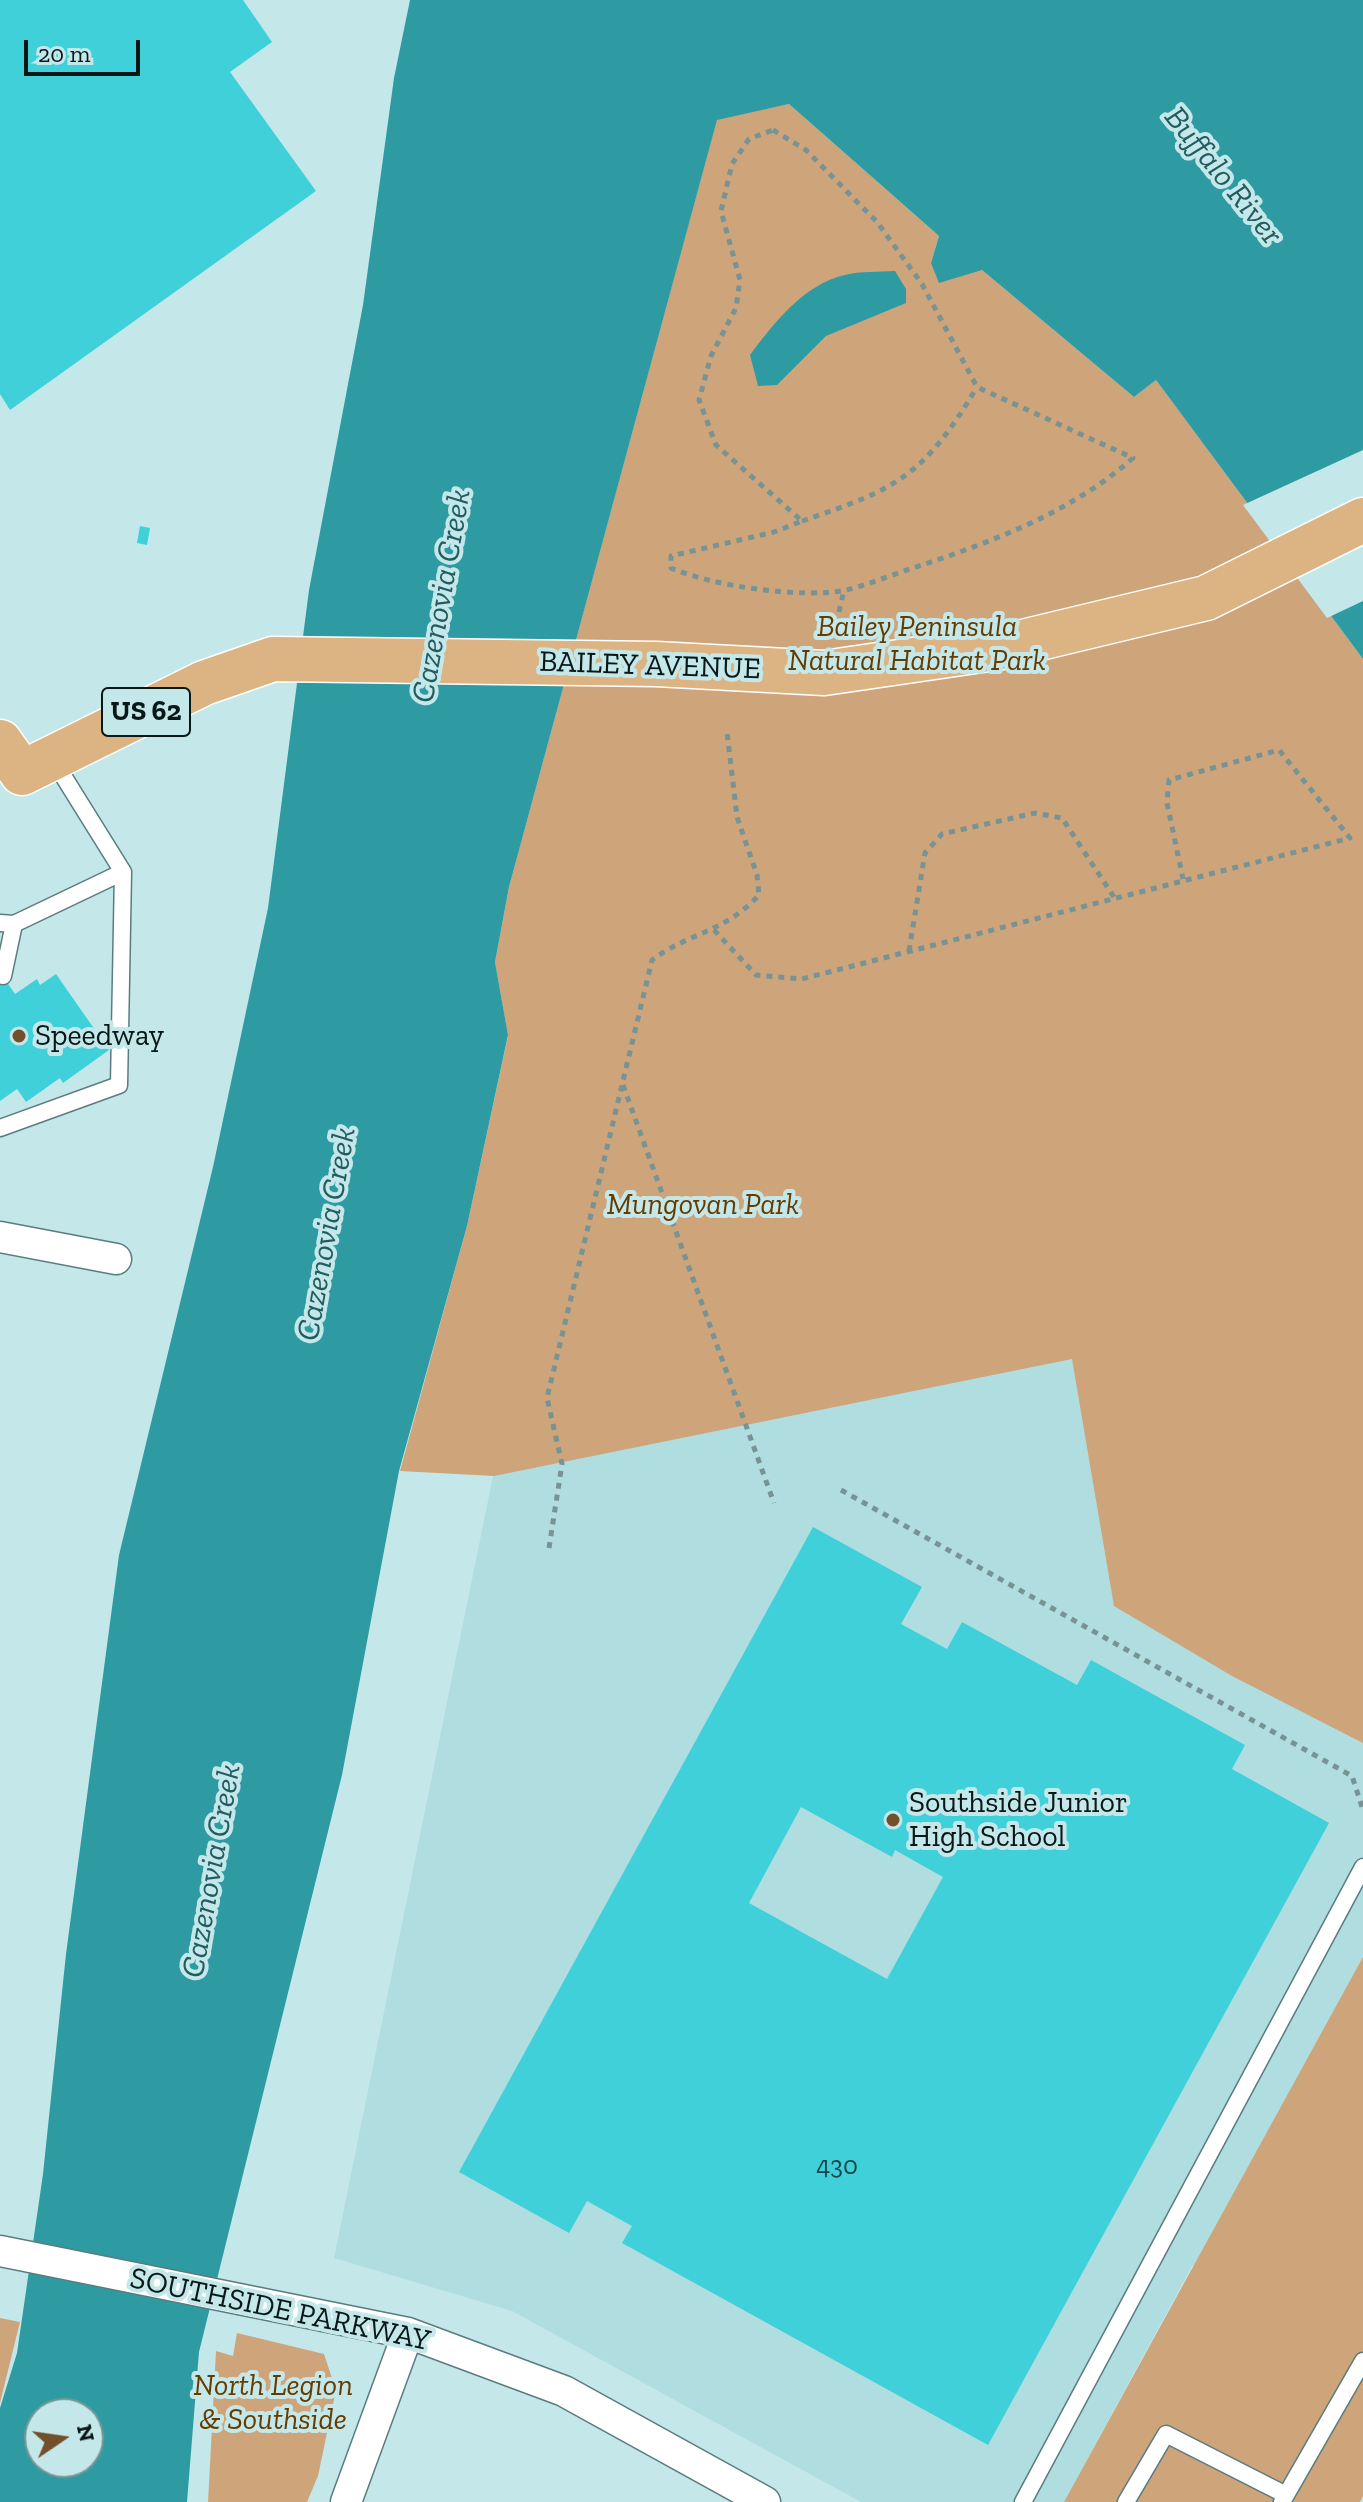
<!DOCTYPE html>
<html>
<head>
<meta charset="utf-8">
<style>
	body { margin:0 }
	#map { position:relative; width:1363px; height:2502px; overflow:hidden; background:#c4e8ea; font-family:"Zilla Slab",serif }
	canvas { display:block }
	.north { position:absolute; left:24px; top:2398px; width:80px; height:80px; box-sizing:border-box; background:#c4e8ea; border:2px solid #799496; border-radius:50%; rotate:77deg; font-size:22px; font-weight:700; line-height:32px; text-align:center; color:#091717 }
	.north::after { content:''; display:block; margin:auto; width:28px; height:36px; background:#74502a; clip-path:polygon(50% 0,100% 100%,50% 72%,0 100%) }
	.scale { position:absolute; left:24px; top:40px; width:116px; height:36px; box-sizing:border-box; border:4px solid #091717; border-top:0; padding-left:10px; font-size:24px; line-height:28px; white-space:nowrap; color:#091717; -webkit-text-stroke:6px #c4e8ea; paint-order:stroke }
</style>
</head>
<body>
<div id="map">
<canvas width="1363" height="2502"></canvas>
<div class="north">N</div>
<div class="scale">20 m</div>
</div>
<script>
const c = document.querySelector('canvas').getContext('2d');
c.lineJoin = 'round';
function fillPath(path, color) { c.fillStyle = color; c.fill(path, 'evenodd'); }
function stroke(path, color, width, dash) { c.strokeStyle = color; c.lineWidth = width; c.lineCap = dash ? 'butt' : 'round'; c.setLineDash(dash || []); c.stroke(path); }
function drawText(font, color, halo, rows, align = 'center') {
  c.font = font + ' "Zilla Slab",serif'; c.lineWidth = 8; c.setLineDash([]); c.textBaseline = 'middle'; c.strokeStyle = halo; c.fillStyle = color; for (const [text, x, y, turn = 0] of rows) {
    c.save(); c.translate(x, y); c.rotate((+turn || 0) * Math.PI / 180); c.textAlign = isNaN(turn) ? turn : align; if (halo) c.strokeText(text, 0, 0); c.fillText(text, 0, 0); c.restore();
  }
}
const built = new Path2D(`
	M1363,867V2258L1192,2266L1064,2502H861L512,2311L334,2258L493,1476Z`);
const green = new Path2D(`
	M789,104L939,236L931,263L982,270L1134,397L1156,380L1363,659V1743L1232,1676L1114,1606L1072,1359L494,1476L400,1471L467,1226L508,1036L495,962L509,887L717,119Z
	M1363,1957V2496L1360,2502H1064Z
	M0,2318L20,2322L0,2403Z
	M237,2333L324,2354L336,2390L318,2476L307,2502H208L216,2351L233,2356Z`);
const water = new Path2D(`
	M410,0H1363V659L1156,380L1134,397L982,270L939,283L931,263L939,236L789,104L717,120L509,887L495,962L508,1035L467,1226L399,1471L342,1775L199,2352L187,2502H0V2408L17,2353L43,2174L66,1954L119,1555L213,1167L268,908L309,590L363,305L394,78ZM40,2414H88V2462H40Z
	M895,271L906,289V303L826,336L777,385L758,386L750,355C773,324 804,284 845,275C860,271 879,272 895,271Z`);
const pier = new Path2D(`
	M1363,450V601L1327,618L1243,505Z`);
const building = new Path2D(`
	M0,0H243L272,42L230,72L316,191L10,410L0,394Z
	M140,526L150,528L147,545L137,543Z
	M0,972L15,994L37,979L40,985L56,974L109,1050L63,1083L60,1078L26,1102L17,1089L0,1101Z
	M813,1527L922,1587L901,1624L947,1649L962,1622L1077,1685L1091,1660L1245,1745L1232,1769L1329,1823L988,2445L622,2243L632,2226L587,2201L569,2233L459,2172ZM801,1807L892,1857L895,1850L943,1877L887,1979L749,1903Z`);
const path = new Path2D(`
	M773,130L806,150L877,222L922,284L977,387L1133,458C1071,513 989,543 910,569C889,576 867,585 846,590C802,599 712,586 671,568V556L774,532L802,521L716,445L699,400L711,356L736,308L740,280L721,211L732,164L749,139Z
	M802,521C897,489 924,476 977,387
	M839,612L844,590
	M714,930L756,975L802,979L1350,838L1279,750L1169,780L1167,803L1183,879
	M909,951L925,853L942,834L1035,813L1062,818L1114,897
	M623,1085L774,1503
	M841,1490L1352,1776L1363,1810
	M549,1548L562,1464L547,1398L652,960C690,932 724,933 759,895L757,875L737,817L727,732`);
const lane = new Path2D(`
	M0,923L14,924L123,872
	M3,976L14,924
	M0,1128L119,1085L123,872L52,758
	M1286,2495L1363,2361
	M1023,2502L1363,1867
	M1126,2502L1166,2434L1286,2495L1282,2502`);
const street = new Path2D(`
	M0,1237L116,1259
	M0,2251L408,2333L564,2391L765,2502
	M346,2502L408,2333`);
const primary = new Path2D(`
	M0,742L22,773L204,683L273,659L656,664L824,673L1002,647L1206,598L1363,520`);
const markers = [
	[19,1036,8,"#74502a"],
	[893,1820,8,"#74502a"]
];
const numberNames = [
	["430",837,2167]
];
const shields = [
	[146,712,88]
];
const shieldNames = [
	["US 62",146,712]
];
const parkNames = [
	["Bailey Peninsula",917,627],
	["Natural Habitat Park",917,661],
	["Mungovan Park",703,1205],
	["North Legion",273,2386],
	["& Southside",273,2420]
];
const streetNames = [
	["BAILEY AVENUE",650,666,2],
	["SOUTHSIDE PARKWAY",280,2310,12]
];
const poiNames = [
	["Speedway",35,1036],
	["Southside Junior",909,1803],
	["High School",909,1837]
];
const waterNames = [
	["Buffalo River",1223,176,51],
	["Cazenovia Creek",442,596,-80],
	["Cazenovia Creek",327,1234,-80],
	["Cazenovia Creek",212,1871,-80]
];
fillPath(built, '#b0dde0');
fillPath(green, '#cea47b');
fillPath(water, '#2e9ba2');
fillPath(pier, '#c4e8ea');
fillPath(building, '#3fd0d9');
stroke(lane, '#5b7c7f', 19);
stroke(street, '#5b7c7f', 33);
stroke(primary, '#fff', 47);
stroke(path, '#789394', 5, [6, 6]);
stroke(lane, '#fff', 16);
stroke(street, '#fff', 30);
stroke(primary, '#dcb383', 44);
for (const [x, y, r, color] of markers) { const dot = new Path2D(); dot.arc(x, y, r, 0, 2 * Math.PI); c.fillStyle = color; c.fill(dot); stroke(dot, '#c4e8ea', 3); }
drawText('26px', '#164548', null, numberNames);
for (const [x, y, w] of shields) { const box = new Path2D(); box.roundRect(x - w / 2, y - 24, w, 48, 6); c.fillStyle = '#c4e8ea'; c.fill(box); stroke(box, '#091717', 2); }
drawText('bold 28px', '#091717', null, shieldNames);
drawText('italic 30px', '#663b00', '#c4e8ea', parkNames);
drawText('30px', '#091717', '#c4e8ea', streetNames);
drawText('30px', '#091717', '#c4e8ea', poiNames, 'left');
drawText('italic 32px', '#225c60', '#c4e8ea', waterNames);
</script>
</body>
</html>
